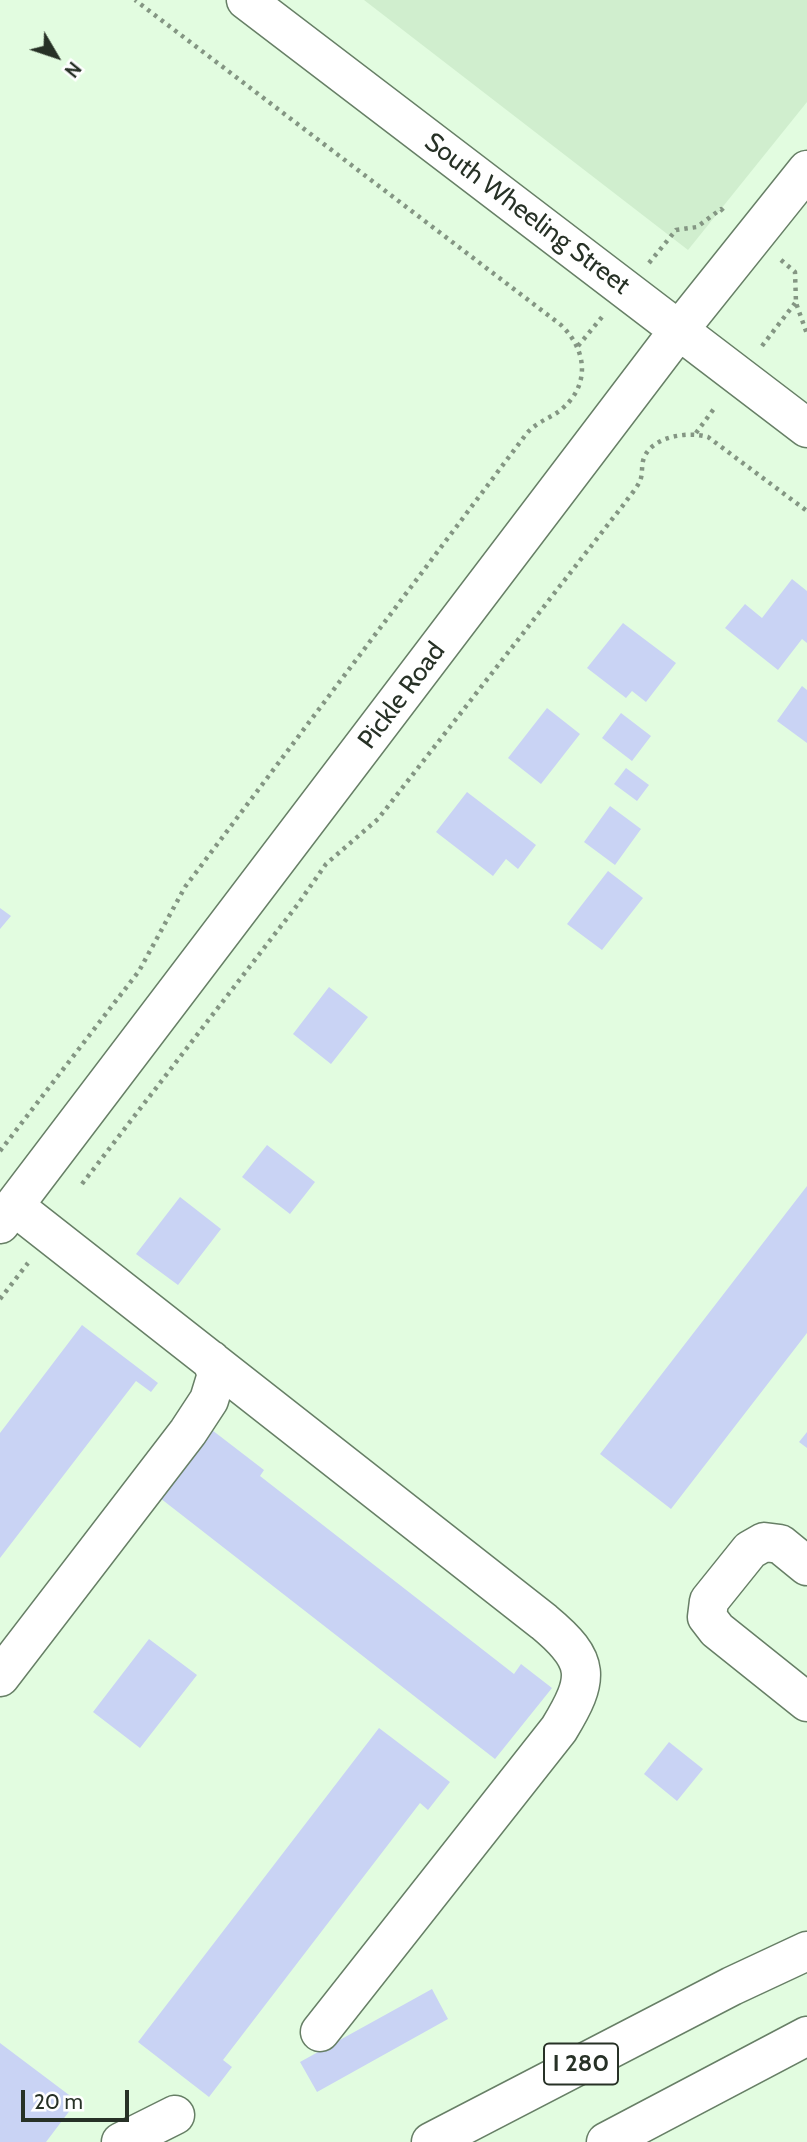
<!DOCTYPE html>
<html>
<head>
<meta charset="utf-8">
<style>
	body { margin:0 }
	#map { position:relative; width:807px; height:2142px; overflow:hidden; background:#e2fce0; font-family:Cabin,sans-serif }
	canvas { display:block }
	.north { position:absolute; left:21px; top:21px; width:70px; height:70px; -webkit-text-stroke:5px #fff; paint-order:stroke; rotate:129deg; font-size:19px; font-weight:700; line-height:28px; text-align:center; color:#273126 }
	.north::after { content:''; display:block; margin:auto; width:24px; height:32px; background:#273126; clip-path:polygon(50% 0,100% 100%,50% 72%,0 100%) }
	.scale { position:absolute; left:21px; top:2090px; width:108px; height:32px; box-sizing:border-box; border:4px solid #273126; border-top:0; padding-left:9px; font-size:21px; line-height:24px; white-space:nowrap; color:#273126; -webkit-text-stroke:5px #fff; paint-order:stroke }
</style>
</head>
<body>
<div id="map">
<canvas width="807" height="2142"></canvas>
<div class="north">N</div>
<div class="scale">20 m</div>
</div>
<script>
const c = document.querySelector('canvas').getContext('2d');
c.lineJoin = 'round';
function fillPath(path, color) { c.fillStyle = color; c.fill(path, 'evenodd'); }
function stroke(path, color, width, dash) { c.strokeStyle = color; c.lineWidth = width; c.lineCap = dash ? 'butt' : 'round'; c.setLineDash(dash || []); c.stroke(path); }
function drawText(font, color, halo, rows, align = 'center') {
  c.font = font + ' Cabin,sans-serif'; c.lineWidth = 6; c.setLineDash([]); c.textBaseline = 'middle'; c.strokeStyle = halo; c.fillStyle = color; for (const [text, x, y, turn = 0] of rows) {
    c.save(); c.translate(x, y); c.rotate((+turn || 0) * Math.PI / 180); c.textAlign = isNaN(turn) ? turn : align; if (halo) c.strokeText(text, 0, 0); c.fillText(text, 0, 0); c.restore();
  }
}
const built = new Path2D(`
	M364,0H807V102L688,250Z`);
const building = new Path2D(`
	M792,579L807,591V643L802,639L778,670L725,628L745,604L762,618Z
	M623,623L676,663L646,702L632,691L626,698L587,668Z
	M802,686L807,690V743L777,721Z
	M547,708L580,734L541,784L508,758Z
	M621,713L651,736L632,761L602,738Z
	M626,768L649,785L637,801L614,784Z
	M467,792L536,845L518,869L506,859L493,876L436,832Z
	M610,806L641,829L615,865L584,842Z
	M608,871L643,898L602,950L567,924Z
	M0,908L11,916L0,929Z
	M329,987L368,1017L331,1064L293,1034Z
	M267,1145L315,1182L290,1214L242,1177Z
	M807,1186V1333L671,1509L600,1454Z
	M180,1197L221,1229L178,1285L136,1254Z
	M82,1325L158,1383L151,1392L136,1381L0,1558V1433Z
	M212,1430L264,1470L260,1476L514,1674L521,1664L552,1688L495,1759L160,1498Z
	M807,1432V1448L799,1442Z
	M149,1639L197,1675L140,1748L93,1712Z
	M379,1728L450,1782L428,1810L420,1803L223,2060L232,2067L209,2097L138,2042Z
	M669,1742L703,1769L677,1801L644,1774Z
	M432,1989L448,2019L317,2092L300,2062Z
	M0,2043L77,2101L46,2142H0Z`);
const path = new Path2D(`
	M781,260L795,272L796,303L807,334
	M649,263L676,230L697,227L721,209L726,214
	M578,346L602,317
	M762,346L795,303
	M696,433L716,406
	M0,1151L139,971L185,887L527,433C539,420 552,418 563,408C591,383 586,349 561,325L135,0
	M82,1184L298,904L326,864L378,819L624,504C629,497 636,489 640,481C643,474 641,465 644,458C652,436 689,431 708,437L807,511
	M0,1299L28,1263`);
const minor = new Path2D(`
	M246,0L807,428
	M14,1206L544,1622C591,1661 590,1678 559,1729L320,2032
	M0,1224L679,330L807,170
	M807,1566L780,1544L764,1542L750,1550L709,1601L707,1617L717,1630L807,1702
	M0,1677L188,1432L209,1400L217,1374L211,1360
	M121,2142L175,2115`);
const highway = new Path2D(`
	M431,2142L732,1986L807,1951
	M606,2142L807,2036`);
const shields = [
	[581,2064,74]
];
const shieldNames = [
	["I 280",581,2064]
];
const streetNames = [
	["South Wheeling Street",527,214,37],
	["Pickle Road",402,696,-53]
];
fillPath(built, '#d0eece');
fillPath(building, '#c9d3f4');
stroke(minor, '#677f66', 41);
stroke(highway, '#677f66', 41);
stroke(path, '#849683', 4.5, [3.5, 5]);
stroke(minor, '#fff', 38);
stroke(highway, '#fff', 38);
for (const [x, y, w] of shields) { const box = new Path2D(); box.roundRect(x - w / 2, y - 20.5, w, 41, 5); c.fillStyle = '#fff'; c.fill(box); stroke(box, '#273126', 2); }
drawText('bold 24px', '#273126', null, shieldNames);
drawText('26px', '#273126', '#fff', streetNames);
</script>
</body>
</html>
